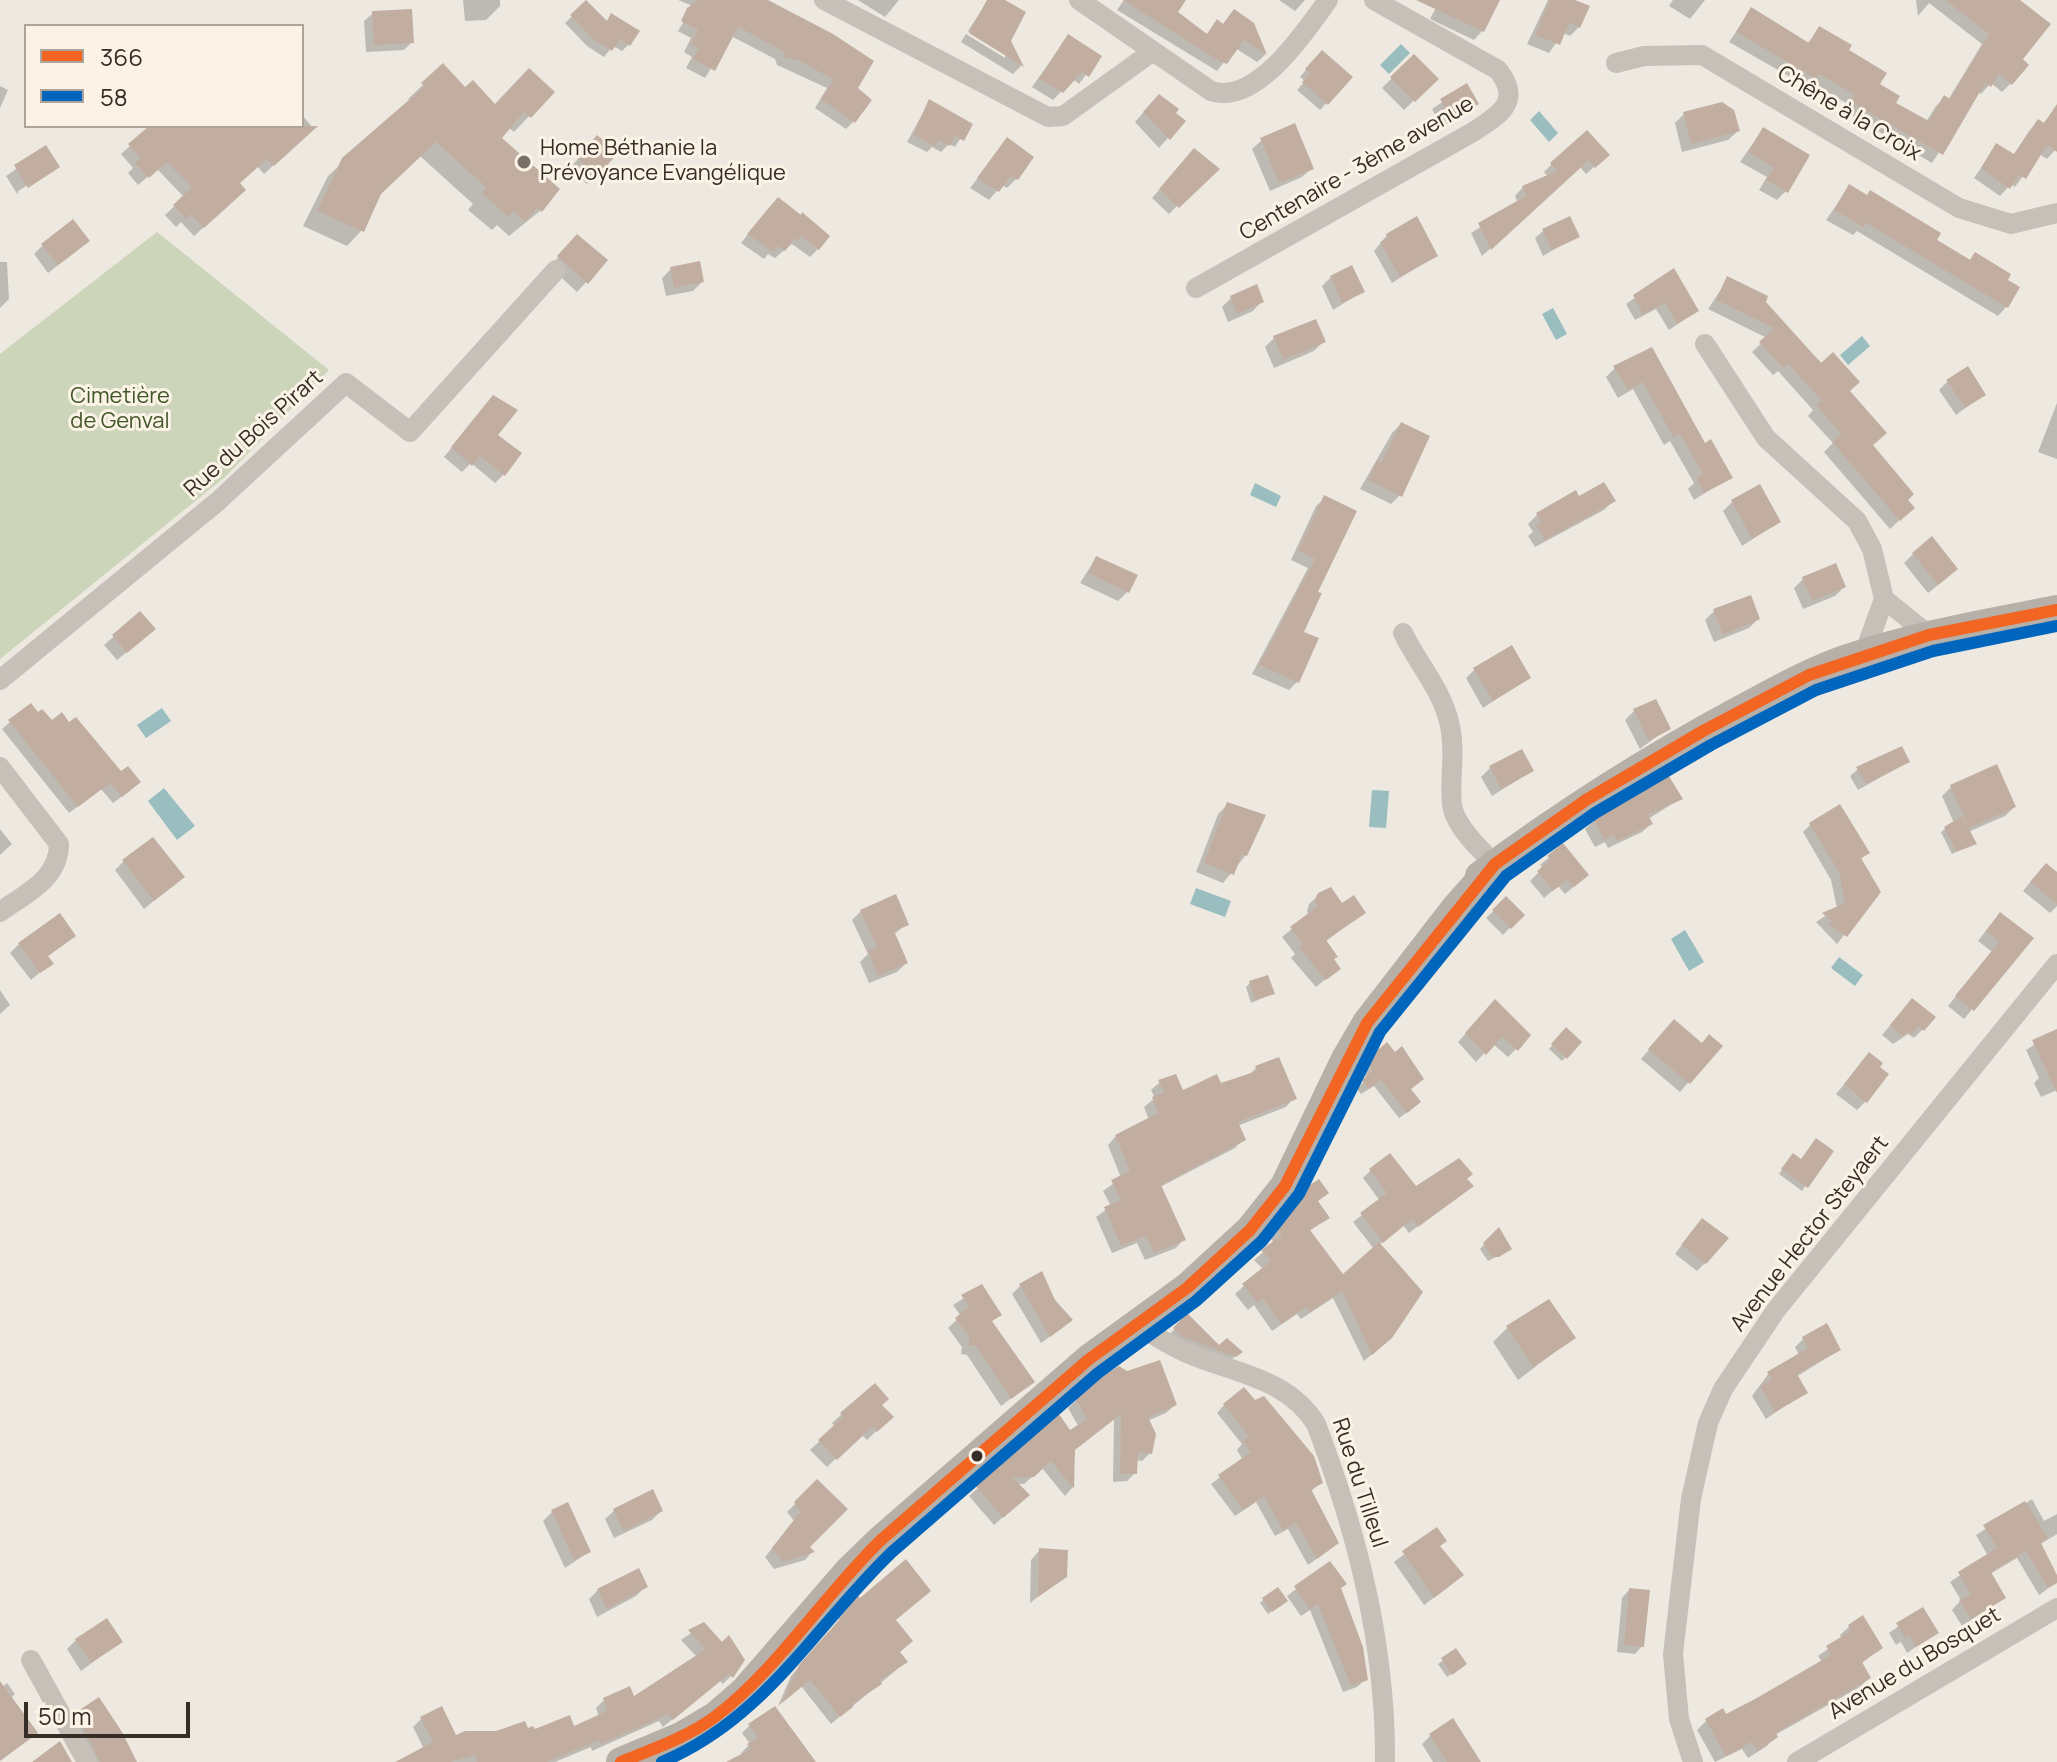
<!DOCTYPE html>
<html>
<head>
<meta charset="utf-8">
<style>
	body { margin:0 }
	#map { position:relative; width:2057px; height:1762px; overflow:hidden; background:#ede9e0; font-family:Manrope,sans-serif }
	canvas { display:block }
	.legend { position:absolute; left:24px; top:24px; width:280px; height:104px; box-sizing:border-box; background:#fbf3e6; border:2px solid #ada49a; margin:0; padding:10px 14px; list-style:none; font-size:24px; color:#372d27 }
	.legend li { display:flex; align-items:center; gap:16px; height:40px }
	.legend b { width:40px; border:2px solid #ada49a }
	.scale { position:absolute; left:24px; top:1702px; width:166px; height:36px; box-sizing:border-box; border:4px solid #372d27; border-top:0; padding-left:10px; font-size:24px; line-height:28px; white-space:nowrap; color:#372d27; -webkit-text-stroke:6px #fbf3e6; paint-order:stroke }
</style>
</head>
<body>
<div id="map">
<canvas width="2057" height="1762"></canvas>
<ul class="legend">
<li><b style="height:10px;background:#f26522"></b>366</li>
<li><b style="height:10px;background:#0065bd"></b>58</li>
</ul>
<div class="scale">50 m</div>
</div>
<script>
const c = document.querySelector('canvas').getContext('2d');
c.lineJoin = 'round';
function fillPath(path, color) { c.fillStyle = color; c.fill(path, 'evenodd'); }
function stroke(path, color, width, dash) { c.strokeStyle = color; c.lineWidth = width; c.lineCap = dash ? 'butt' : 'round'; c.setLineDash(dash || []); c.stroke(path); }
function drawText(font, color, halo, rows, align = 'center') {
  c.font = font + ' Manrope,sans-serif'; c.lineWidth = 6; c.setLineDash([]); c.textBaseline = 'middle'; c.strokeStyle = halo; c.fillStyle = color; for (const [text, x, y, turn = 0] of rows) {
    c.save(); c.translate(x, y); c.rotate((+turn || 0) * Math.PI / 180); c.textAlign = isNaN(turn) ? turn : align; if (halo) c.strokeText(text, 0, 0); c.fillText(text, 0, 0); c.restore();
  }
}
const green = new Path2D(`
	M157,232L329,370L225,477L0,659V354Z`);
const water = new Path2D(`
	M1401,44L1410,53L1389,74L1380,65Z
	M1539,111L1558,133L1549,142L1530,120Z
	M1553,308L1567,334L1556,340L1542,314Z
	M1862,336L1870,346L1848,365L1840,355Z
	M1255,483L1281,496L1276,507L1250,495Z
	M162,708L171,721L146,738L137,725Z
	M164,788L195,826L177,840L148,801Z
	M1372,790L1389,791L1386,828L1369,827Z
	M1196,888L1231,901L1225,917L1190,904Z
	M1685,930L1704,962L1689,971L1671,939Z
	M1839,957L1863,975L1855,986L1831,968Z`);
const shadow = new Path2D(`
	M463,0H500V6L486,20L465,21Z
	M678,0H763L856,88L854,121L846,129L815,108L827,88L777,65L775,59L731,36L705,78L686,68L692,57L684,52L691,38L674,29L678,31L693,6Z
	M858,0H899L885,17Z
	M988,0H1001L1009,41L1021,66L1013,74L961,42L966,34L1005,58V53L968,31Z
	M1124,0H1171L1176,12L1206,35L1217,22L1222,26L1252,24L1265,55L1257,62L1235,48L1217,71L1117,10Z
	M1279,0H1305L1295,11Z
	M1440,0H1498L1482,31L1474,40L1430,19Z
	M1548,0H1570L1579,27L1570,36L1563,33L1549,53L1527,44Z
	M1673,0H1705L1690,19L1669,6Z
	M1916,0H2017L2020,60L2011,83L2002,92L1991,83L1981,94L1978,92L1932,163L1844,111L1848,104L1810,82L1806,86L1729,42L1752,9L1807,44L1820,28L1846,51L1893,103L1926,122L1936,106L1944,98L1948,100L1982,44L1929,3L1918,16Z
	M587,2L629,44L622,51L613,46L604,57L587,46L565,23Z
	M373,13L412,42L404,50L366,52L364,21Z
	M1068,36L1100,56L1079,84L1073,79L1053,100L1032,87Z
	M1414,56L1436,79L1404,110L1382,88Z
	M1315,59L1350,77L1320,110L1297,90L1305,81L1300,77Z
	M443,66L465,90L495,106L552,92L514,132L508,127L499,138L557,189L540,211L509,236L497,225L492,230L468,210L473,204L420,156L378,195L362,230L347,246L303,226L328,176L411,101L408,99Z
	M0,86L8,90L0,108Z
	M1466,86L1477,104L1442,128L1432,109Z
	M929,102L970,124L955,147L949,144L941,152L932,147L927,152L907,142Z
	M1150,105L1173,113L1183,121L1159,148L1135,122Z
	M2057,108V148L2047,159L2039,154L2015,187L2011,184L2000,196L1974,178L1997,145L2013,156L2029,131L2038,122L2042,125Z
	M1684,114L1738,131L1728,140L1682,152L1675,123Z
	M302,115L313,128L264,174L257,166L238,184L235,199L194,236L181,222L176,227L165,215L184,197L157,169L138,185L128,173L133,168L121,154L152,126H302Z
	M1763,129L1786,191L1777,200L1759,190L1767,177L1740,162Z
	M1007,140L1031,158L1016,179L1007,188L1002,185L989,200L970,188Z
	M1262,140L1312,168L1302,177L1270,191L1252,149Z
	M589,146L596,175L587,184L570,168Z
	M46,148L58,167L18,191V195L6,176Z
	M1607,155L1586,174L1580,167L1482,256L1471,233L1518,203L1515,196L1523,187L1548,177L1544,172L1552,164Z
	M1186,159L1183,200L1169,214L1152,198Z
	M1849,187L2005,281L2006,307L1998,316L1857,231L1853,235L1826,220Z
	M769,208L818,249L810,257L792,244L775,258L768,254L764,259L741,243Z
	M1569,219L1577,236L1543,256L1535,238L1543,231Z
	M1387,235L1436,255L1392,283L1374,251Z
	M43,245L78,250L48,273L34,254Z
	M568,246L605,261L577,292L550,267Z
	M0,262H7L9,299L0,308Z
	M671,269L702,282L693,291L666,296L662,278Z
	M1673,271L1697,311L1669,330L1656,309L1635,320L1626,304Z
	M1331,277L1362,292L1333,310L1322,286Z
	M1728,279L1763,302L1848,391L1871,445L1912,508L1890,529L1824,452L1833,443L1808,416L1813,410L1778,371L1773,375L1752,352L1767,338L1708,309Z
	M1231,298L1262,301L1253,311L1228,322L1222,307Z
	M1274,338L1323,342L1314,351L1274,368L1265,347Z
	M1652,350L1704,446L1730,477L1694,500L1688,489L1694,483L1670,441L1664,445L1633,389L1618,398L1606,377L1615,368Z
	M1947,382L1983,395L1956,415L1939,390Z
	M2057,403V459L2038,452Z
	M485,406L504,474L495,483L471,463L462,472L444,457Z
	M1401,424L1400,495L1391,504L1360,489L1392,433Z
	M1325,498L1316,593L1301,633L1297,682L1289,690L1252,674L1308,568L1291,560L1316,506Z
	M1578,499L1613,501L1604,510L1535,547L1528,536L1533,532L1528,524L1537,515Z
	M1732,502L1779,522L1742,546L1723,511Z
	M1913,554L1947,578L1928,593L1904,563Z
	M1096,558L1127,592L1118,601L1080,583Z
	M1803,579L1844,587L1835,596L1803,609L1794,588Z
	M1714,611L1758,619L1749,628L1714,642L1705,620Z
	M140,614L144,638L117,660L104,645Z
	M1475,669L1529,678L1483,708L1466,678Z
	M1634,711L1668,728L1640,749L1625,720Z
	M10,722L131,790L113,803L101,789L69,813L2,729Z
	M1908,762L1858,790L1850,776L1858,769Z
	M1490,768L1532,771L1492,796L1481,777Z
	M1951,787L2014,807L2005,816L1968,832L1974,843L1952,854L1941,832L1954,823L1942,796Z
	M1680,799L1648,819L1651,824L1642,832L1608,848L1605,842L1595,847L1585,829L1594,821Z
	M1228,804L1246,855L1223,883L1196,872L1218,814Z
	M1811,824L1867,853L1860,860L1879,891L1837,944L1816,922L1837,908L1831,880L1803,832Z
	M0,829L12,844L0,855Z
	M1563,845L1578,883L1565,894L1558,886L1544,898L1530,881L1543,868L1540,865Z
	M124,861L173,885L144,909L115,870Z
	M2037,874L2057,875V906L2050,913L2023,891Z
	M1319,895L1363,913L1325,942L1338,969L1316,987L1291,958L1295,954L1282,937L1309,915L1307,911L1309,904Z
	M1506,899L1522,915L1503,935L1486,918Z
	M861,911L907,924L893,935L906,963L897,972L869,983L860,962L868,954L852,920Z
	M1991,924L2031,938L1964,1019L1948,1006L1992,952L1978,941Z
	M73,936L47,957L51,963L31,980L10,953L19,944Z
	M1250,983L1272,994L1251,1003L1246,987Z
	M0,990L10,1005L0,1014Z
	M1904,1009L1923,1029L1914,1038L1908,1034L1893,1044L1882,1035Z
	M1487,1010L1516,1049L1508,1057L1493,1044L1476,1062L1458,1042Z
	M1566,1030L1580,1042L1562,1061L1549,1049Z
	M2057,1030V1090L2041,1097L2034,1083L2039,1078L2026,1050Z
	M1665,1031L1701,1045L1720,1046L1680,1092L1641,1059Z
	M1375,1048L1409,1090L1412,1109L1399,1118L1374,1086L1361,1094L1357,1089L1367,1078L1360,1069Z
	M1861,1064L1866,1101L1857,1110L1836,1094Z
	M1256,1068L1294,1098L1286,1107L1237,1126L1243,1140L1235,1148L1160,1187L1184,1239L1176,1248L1145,1260L1137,1243L1112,1253L1096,1217L1111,1206L1103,1191L1121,1178L1108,1145L1116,1136L1149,1120L1144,1107L1155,1098L1151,1090L1160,1082L1182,1093L1248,1076Z
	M1831,1151L1802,1191L1779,1174L1789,1160L1800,1161Z
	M1371,1170L1415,1189L1465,1179L1471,1186L1409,1233L1403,1225L1379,1245L1382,1346L1364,1361L1333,1298L1301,1319L1297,1314L1272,1331L1254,1305L1248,1310L1235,1294L1263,1269L1254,1260L1274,1243L1269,1236L1305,1190L1327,1193L1317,1202L1328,1217L1308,1232L1343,1277L1374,1249L1353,1222L1380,1201L1363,1178Z
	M1694,1229L1705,1263L1697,1271L1675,1254Z
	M1498,1230L1505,1252L1488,1261L1480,1249Z
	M1021,1285L1062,1328L1041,1343L1012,1294Z
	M981,1287L999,1314L990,1323L1033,1382L1001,1406L967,1355L961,1354L962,1347L948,1328L961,1316L953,1305Z
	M1187,1316L1219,1348L1240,1352L1231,1360L1166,1338Z
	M1507,1328L1573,1338L1518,1380L1493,1342Z
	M1804,1338L1839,1350L1796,1377L1805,1392L1766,1419L1752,1396L1769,1373L1799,1355L1795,1347Z
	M874,1385L880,1405L891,1417L867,1440L861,1434L827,1467L810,1450L835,1427L832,1423Z
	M1089,1388L1175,1405L1166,1413L1147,1421L1150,1453L1142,1461L1136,1460L1135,1473L1127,1481L1113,1482L1114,1419L1073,1451L1072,1488L1065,1496L1042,1468L1024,1484H1016L1019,1503L994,1525L969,1496L1058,1417L1070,1433L1079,1427L1068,1408Z
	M1255,1403L1321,1483L1310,1492L1329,1550L1308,1565L1288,1529L1275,1536L1256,1502L1235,1516L1211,1484L1243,1460L1237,1450L1242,1444L1217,1413L1224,1405Z
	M817,1482L807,1547L812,1552L805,1560L774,1569L765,1557L794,1521L787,1512Z
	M2032,1499L2044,1521L2057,1514V1534L2039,1545L2057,1582L2039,1595L2017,1558L1990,1574L2004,1598L1962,1626L1952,1610L1961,1600L1950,1582L1988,1556L1976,1535Z
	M615,1510L661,1511L652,1520L614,1538L605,1519Z
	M552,1512L589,1552L565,1568L543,1521Z
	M1436,1530L1438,1546L1452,1584L1424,1605L1394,1562Z
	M1040,1550L1065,1576L1030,1603L1031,1560Z
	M1329,1564L1366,1679L1357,1687L1343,1692L1310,1610L1301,1616L1287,1596Z
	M645,1587L636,1596L597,1617L589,1599L598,1590Z
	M1629,1590L1642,1646L1635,1654L1617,1652L1622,1598Z
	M1264,1599L1281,1604L1268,1614L1260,1603Z
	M860,1600L894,1620L898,1652L906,1662L831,1724L801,1686L778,1706L791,1676L840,1621L837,1617L848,1603Z
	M1922,1610L1936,1633L1907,1653L1901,1642L1896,1645L1889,1633Z
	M704,1624L731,1676L723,1684L720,1681L663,1727L659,1721L592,1751L591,1747L555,1762H401L424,1749L413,1727L421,1719L455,1738L573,1729L599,1717L596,1708L604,1700L633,1699L697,1657L681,1640Z
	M1850,1626L1880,1648L1861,1664L1869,1678L1860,1687L1775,1735L1767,1746L1748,1758L1742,1749L1715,1762L1697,1730L1706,1721L1725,1717L1822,1662L1818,1656L1842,1639L1840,1635Z
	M76,1640L120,1642L81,1671L67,1649Z
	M1456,1651L1460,1668L1447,1677L1438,1664Z
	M7,1683L15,1694L10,1699L0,1761V1689Z
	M76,1714L134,1762H91L68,1722Z
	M750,1725L798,1762H733L743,1756L741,1753L750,1744L742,1733Z
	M1431,1735L1473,1762H1433L1422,1744Z`);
const building = new Path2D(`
	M586,0L607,21L611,13L640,31L630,46L620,39L612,51L593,39L570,15Z
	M698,0H768L833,34L874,61L858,88L872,100L855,123L821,99L834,80L798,60L785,58L783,51L738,27L715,71L693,59L699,48L691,44L698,30L681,21L687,8Z
	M987,0H1005L1026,12L1011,41L1024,67L969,33Z
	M1123,0H1186L1178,12L1207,34L1217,19L1223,24L1234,9L1254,23L1267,55L1244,40L1227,64L1219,61Z
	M1416,0H1500L1484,32Z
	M1550,0H1575L1590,6L1580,28L1569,23L1560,45L1535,35Z
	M1945,0H2020L2051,24L2023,59L2029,65L2012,85L1999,74L1991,87L1985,83L1943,155L1851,102L1855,95L1819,74L1816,79L1736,32L1751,7L1809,43L1819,26L1852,45L1849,50L1887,73L1880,84L1900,96L1896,103L1929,121L1944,95L1950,99L1989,34Z
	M412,9L414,43L374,45L372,11Z
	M1068,34L1102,56L1089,77L1082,72L1063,93L1039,79Z
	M1322,50L1353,77L1328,105L1302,82L1310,74L1305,69Z
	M1414,54L1439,79L1415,102L1390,77Z
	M443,63L465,87L473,80L495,104L529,68L555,92L531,118L524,112L502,138L560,189L542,212L537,208L525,222L513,211L508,217L482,193L486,187L436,142L381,194L364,232L317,211L342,158L425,86L421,83Z
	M1467,83L1479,104L1452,120L1440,99Z
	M1159,94L1179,109L1176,113L1186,121L1170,140L1143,112Z
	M929,99L973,124L964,141L955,136L950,146L939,140L935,146L913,135Z
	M1722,102L1734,110L1740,131L1691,144L1683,112Z
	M2057,104V152L2047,145L2026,179L2019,175L2010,189L1981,168L1996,143L2014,154L2038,119L2044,123Z
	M1295,123L1314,169L1279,183L1260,138Z
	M149,126H318L274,166L267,159L240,183L246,190L204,228L191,214L186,219L173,205L192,187L167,162L149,178L135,163L140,158L128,144Z
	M1763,127L1810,155L1788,193L1766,180L1774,168L1748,152Z
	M1587,130L1610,155L1595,168L1589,160L1491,250L1478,223L1526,196L1522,186L1557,171L1550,163Z
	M597,135L618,153L597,177L578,158Z
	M1007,137L1034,157L1018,180L1011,176L999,192L977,178Z
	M46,145L60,167L28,188L14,165Z
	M1194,148L1220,169L1179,208L1159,189Z
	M1849,184L1867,195L1870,190L1941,233L1937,240L1970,260L1975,252L2011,274L2008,280L2020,287L2008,308L1866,223L1863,227L1834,210Z
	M778,197L801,215L802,212L830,236L819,250L801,236L797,241L794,239L785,251L777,246L774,252L747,234Z
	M1417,216L1438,256L1400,277L1380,242L1388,238L1386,234Z
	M1570,216L1580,237L1552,250L1542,229Z
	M73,219L90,241L58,265L41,244Z
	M577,234L608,260L588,284L557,256Z
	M700,261L704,282L674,288L670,267Z
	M1352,265L1365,292L1342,303L1330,276Z
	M1674,268L1699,311L1677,324L1665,303L1643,314L1633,295Z
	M1727,276L1768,296L1766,302L1821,363L1833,352L1860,382L1850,391L1887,433L1873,445L1914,494L1908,500L1915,508L1900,521L1832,442L1841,434L1816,405L1821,400L1788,364L1783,368L1759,342L1774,328L1716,300Z
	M1257,284L1264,302L1237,314L1230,296Z
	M1316,319L1326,342L1283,360L1273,336Z
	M1652,347L1705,443L1711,439L1733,478L1704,493L1696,478L1703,474L1680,434L1673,437L1643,382L1628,390L1613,366Z
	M1968,366L1986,395L1965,408L1946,380Z
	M493,395L518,410L498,435L522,453L505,476L480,456L472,466L451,447Z
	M1401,422L1430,436L1402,497L1368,480L1377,461L1381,463Z
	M1604,482L1616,501L1545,540L1536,525L1541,522L1536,513L1576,490L1579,496Z
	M1760,484L1781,522L1752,539L1731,500Z
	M1324,495L1357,511L1318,592L1322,593L1304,632L1319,638L1299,683L1259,665L1315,559L1298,551Z
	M1932,536L1958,569L1938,585L1912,553Z
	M1096,556L1138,575L1129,593L1088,573Z
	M1836,563L1846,587L1812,601L1802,577Z
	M1751,595L1760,619L1723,635L1713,609Z
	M140,611L156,629L127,653L112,635Z
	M1512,645L1531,678L1493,701L1473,668Z
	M1656,699L1671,729L1649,741L1633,709Z
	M31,703L38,712L42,709L52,720L62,712L69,722L76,717L121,771L128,766L141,782L122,797L110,783L78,807L8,720Z
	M1902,746L1910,762L1866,784L1856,767Z
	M1522,749L1534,771L1501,789L1489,766Z
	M1997,764L2016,807L1969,828L1950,785Z
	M1667,773L1683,799L1648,815L1653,824L1617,841L1614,835L1604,840L1593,819Z
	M1227,802L1266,815L1247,856L1242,854L1234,875L1204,863Z
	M1840,804L1870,853L1861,858L1881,892L1847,937L1829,924L1832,921L1822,913L1845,903L1839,872L1809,823Z
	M1962,816L1977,844L1956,852L1944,827Z
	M153,837L185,877L154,901L122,860Z
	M1563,843L1589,875L1574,887L1567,880L1553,891L1537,871L1551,859L1547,856Z
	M2046,863L2057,872V904L2030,882Z
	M1331,887L1342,903L1354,895L1366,913L1326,940L1338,957L1334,959L1341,969L1326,980L1299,948L1303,945L1290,927L1318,906L1314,901L1318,893Z
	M896,894L909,925L894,931L908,963L878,976L868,951L877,947L860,910Z
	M1506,896L1525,915L1511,929L1492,910Z
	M2000,912L2034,938L1974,1011L1955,996L1999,942L1986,931Z
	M60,913L76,936L48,956L54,964L40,973L18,943Z
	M1268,975L1275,994L1255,1000L1249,981Z
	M1912,998L1936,1017L1924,1031L1918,1026L1911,1035L1907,1032L1903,1036L1890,1025Z
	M1495,999L1531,1035L1518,1051L1502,1037L1486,1055L1465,1033Z
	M1674,1019L1702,1043L1709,1034L1723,1046L1690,1084L1648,1049Z
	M1566,1027L1582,1042L1567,1059L1551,1044Z
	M2057,1029V1093L2032,1040Z
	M1387,1042L1395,1052L1402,1046L1424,1079L1411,1089L1421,1102L1407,1113L1381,1080L1368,1089L1362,1080L1373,1070L1366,1061L1375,1045L1379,1049Z
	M1869,1052L1883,1063L1880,1067L1889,1074L1867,1103L1844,1084Z
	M1279,1057L1297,1099L1238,1122L1246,1140L1161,1185L1186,1240L1154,1253L1146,1236L1121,1246L1104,1207L1121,1200L1111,1180L1130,1171L1115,1135L1158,1113L1152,1097L1164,1092L1158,1080L1176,1074L1183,1090L1217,1074L1221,1083L1257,1071L1255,1066Z
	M1816,1138L1834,1151L1808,1188L1781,1169L1793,1153L1801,1159Z
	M1390,1153L1416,1186L1459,1158L1473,1174L1467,1179L1474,1186L1418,1227L1412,1219L1383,1243L1360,1213L1387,1193L1369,1169Z
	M1319,1179L1329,1193L1318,1201L1330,1218L1310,1230L1343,1274L1379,1242L1423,1292L1392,1338L1372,1355L1342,1291L1310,1312L1306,1307L1281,1324L1263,1299L1258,1303L1242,1284L1271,1261L1261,1250L1282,1235L1276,1226L1304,1189Z
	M1702,1218L1729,1238L1706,1264L1681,1245Z
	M1499,1227L1512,1249L1499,1257H1492L1483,1243Z
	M1042,1271L1055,1300L1073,1320L1050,1337L1019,1284Z
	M982,1284L1002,1315L992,1321L1035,1382L1011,1399L976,1346L968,1345L970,1338L955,1318L969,1307L961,1295Z
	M1549,1299L1576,1338L1533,1367L1506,1326Z
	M1187,1313L1219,1345L1227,1338L1243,1352L1236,1357L1181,1336L1173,1328Z
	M1827,1323L1841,1350L1797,1374L1808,1393L1775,1412L1760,1386L1772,1379L1767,1372L1808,1348L1802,1337Z
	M1160,1360L1177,1405L1148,1417L1156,1434L1152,1454L1138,1452L1137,1474H1120L1121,1414L1075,1450L1074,1489L1051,1461L1034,1477H1012L1030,1495L1003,1518L976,1486L1059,1414L1070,1430L1087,1419L1075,1398L1087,1386L1119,1366L1127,1371Z
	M875,1383L889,1399L882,1405L894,1417L877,1432L872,1427L837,1460L818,1440L843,1417L840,1413Z
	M1244,1387L1255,1400L1264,1396L1314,1456L1323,1483L1311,1489L1339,1543L1317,1559L1296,1523L1283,1530L1264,1496L1243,1510L1218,1475L1251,1452L1243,1441L1249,1436L1223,1404Z
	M817,1479L848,1509L810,1547L815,1552L783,1562L772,1548L800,1512L794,1502Z
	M653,1489L663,1511L623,1531L613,1509Z
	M2025,1501L2048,1538L2041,1543L2057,1575V1583L2048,1588L2026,1551L1991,1572L2006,1598L1971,1619L1959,1600L1971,1594L1958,1572L1997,1548L1983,1525Z
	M568,1502L591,1552L574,1560L551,1510Z
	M1437,1527L1447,1541L1440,1546L1464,1575L1434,1598L1402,1551Z
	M1039,1548L1068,1550L1067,1577L1038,1597Z
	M906,1559L931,1591L896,1620L913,1641L900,1652L908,1662L880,1680L882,1684L852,1704L853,1707L840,1717L810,1680L782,1703L799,1665L847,1611L843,1607L856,1593L860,1598Z
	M1330,1561L1347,1584L1341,1588L1363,1647L1368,1680L1351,1686L1318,1604L1310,1610L1294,1586Z
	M639,1568L648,1587L607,1609L597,1589Z
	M1278,1587L1288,1601L1272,1612L1262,1598Z
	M1629,1588L1650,1590L1644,1647L1624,1645Z
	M1923,1607L1939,1633L1916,1647L1909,1635L1905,1638L1896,1623Z
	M1863,1615L1883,1648L1862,1662L1871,1678L1776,1733L1778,1737L1758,1751L1752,1742L1726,1756L1705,1719L1723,1708L1726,1714L1755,1699L1831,1655L1826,1646L1851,1631L1848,1625Z
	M107,1618L123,1642L91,1663L75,1639Z
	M704,1622L722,1642L729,1635L745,1660L733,1678L729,1674L673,1720L668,1714L601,1744L599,1740L547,1762H477L474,1755L451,1762H395L433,1742L420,1717L442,1706L456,1735L465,1731H496L525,1721L528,1728L533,1726L535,1729L570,1715L574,1726L607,1711L603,1698L630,1686L634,1696L706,1649L688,1630Z
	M1456,1648L1467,1664L1452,1675L1441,1658Z
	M0,1681L38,1733L0,1761Z
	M99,1697L122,1732L137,1762H100L75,1713Z
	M775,1706L816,1762H726L751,1749L747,1744L758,1738L748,1724Z
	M1453,1718L1481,1762H1447L1429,1734Z
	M60,1741L72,1762H32Z`);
const minor = new Path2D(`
	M824,0L1048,117L1063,116L1152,52
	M1079,0L1211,91C1256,106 1305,32 1328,0
	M1616,63L1644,56L1702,55L1959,208L2011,224L2057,213
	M1196,288L1473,132C1499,115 1523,102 1498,70L1374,0
	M1705,344L1766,438L1857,521L1872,549L1884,599L1929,635
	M1403,633C1418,664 1443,691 1450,726C1456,753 1449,779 1452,805C1455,826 1480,850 1495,864
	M1864,654L1884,599
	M0,680L217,502L346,383L410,432L556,270
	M0,767L59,844C59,879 26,893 0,912
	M1137,1324C1153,1335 1169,1345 1187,1353C1233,1373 1288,1378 1316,1424C1357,1532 1386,1645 1385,1762
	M31,1660L87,1762
	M1693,1762L1679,1719L1673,1654L1691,1499L1708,1423L1723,1389L1776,1310L2057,964
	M1797,1762L2057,1608`);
const secondary = new Path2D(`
	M1480,876C1563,814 1650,759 1741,710C1775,692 1808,673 1845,660C1914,636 1986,624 2057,610
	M621,1762L683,1736L715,1717L745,1691L849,1571L881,1540L1088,1360L1187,1288L1250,1230L1285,1186L1346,1059L1367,1023L1456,908L1495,864`);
const bus1 = new Path2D(`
	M621,1762C653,1749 688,1737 716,1716C775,1672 826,1593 881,1540L1088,1360L1187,1288L1250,1230L1285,1186L1367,1023L1495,864L1586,800L1703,731L1809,675L1929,635L2057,610`);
const bus2 = new Path2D(`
	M662,1762C765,1719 814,1627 892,1552L1098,1373L1196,1301L1262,1241L1299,1194L1380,1032L1506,876L1595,813L1711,745L1816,690L1933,651L2057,626`);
const markers = [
	[524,162,8,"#776f68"],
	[977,1456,7,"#372d27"]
];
const streetNames = [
	["Chêne à la Croix",1849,114,31],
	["Centenaire - 3ème avenue",1357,169,-30],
	["Rue du Bois Pirart",254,434,-42],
	["Avenue Hector Steyaert",1810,1234,-52],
	["Rue du Tilleul",1359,1483,72],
	["Avenue du Bosquet",1915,1664,-31]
];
const poiNames = [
	["Home Béthanie la",540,149],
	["Prévoyance Evangélique",540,174]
];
const parkNames = [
	["Cimetière",120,397],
	["de Genval",120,422]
];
fillPath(green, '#ccd4b9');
fillPath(water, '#9abec0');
fillPath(shadow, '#0003');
fillPath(building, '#c2aea0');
stroke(minor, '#c6c0b9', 20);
stroke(secondary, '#b7b0a9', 30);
stroke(bus1, '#f26522', 12);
stroke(bus2, '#0065bd', 12);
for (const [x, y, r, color] of markers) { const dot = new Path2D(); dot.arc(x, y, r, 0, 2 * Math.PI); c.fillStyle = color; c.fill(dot); stroke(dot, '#fbf3e6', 3); }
drawText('22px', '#372d27', '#fbf3e6', streetNames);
drawText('22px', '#372d27', '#fbf3e6', poiNames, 'left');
drawText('22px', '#425729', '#fbf3e6', parkNames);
</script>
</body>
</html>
